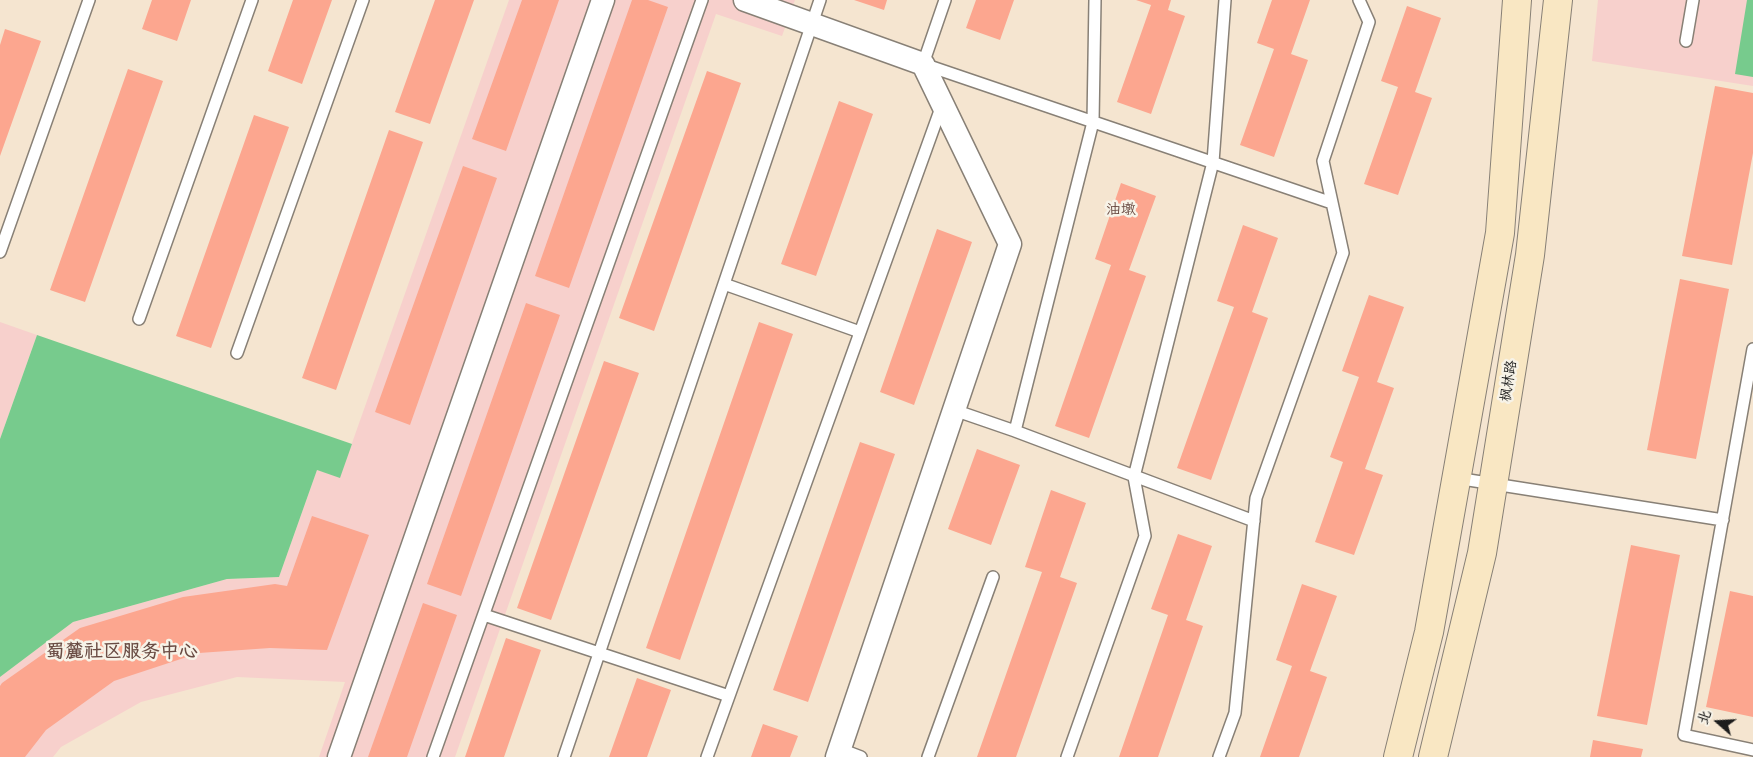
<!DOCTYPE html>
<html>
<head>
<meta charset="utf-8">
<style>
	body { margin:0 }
	#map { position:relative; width:1753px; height:757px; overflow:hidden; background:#f5e5d0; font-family:"Patrick Hand","LXGW WenKai TC",sans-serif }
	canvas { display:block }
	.north { position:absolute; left:1693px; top:697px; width:50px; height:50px; -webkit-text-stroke:4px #f7f3e8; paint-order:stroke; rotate:289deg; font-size:14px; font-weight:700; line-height:20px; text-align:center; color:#1c1c1c }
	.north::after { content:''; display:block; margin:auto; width:18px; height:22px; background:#1c1c1c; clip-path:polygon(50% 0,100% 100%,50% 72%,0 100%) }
</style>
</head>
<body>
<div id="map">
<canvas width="1753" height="757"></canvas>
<div class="north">北</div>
</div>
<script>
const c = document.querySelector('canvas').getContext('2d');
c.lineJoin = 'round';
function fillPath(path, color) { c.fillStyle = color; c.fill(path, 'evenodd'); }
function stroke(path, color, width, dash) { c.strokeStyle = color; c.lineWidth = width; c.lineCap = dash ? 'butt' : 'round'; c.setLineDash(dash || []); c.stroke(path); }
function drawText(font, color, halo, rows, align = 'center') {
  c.font = font + ' "Patrick Hand","LXGW WenKai TC",sans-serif'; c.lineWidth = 5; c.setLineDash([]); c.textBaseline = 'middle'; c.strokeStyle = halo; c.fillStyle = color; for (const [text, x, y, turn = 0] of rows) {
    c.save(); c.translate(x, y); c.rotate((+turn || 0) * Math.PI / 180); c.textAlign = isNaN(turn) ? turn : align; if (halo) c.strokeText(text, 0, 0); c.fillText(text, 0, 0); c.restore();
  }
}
const built = new Path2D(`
	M509,0H795L782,36L716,14L455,757H319L345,682L237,677L141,702L61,747L53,757H0V677L73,622L227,579L279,577L317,470L340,477Z
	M1598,0H1753V86L1592,61Z
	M0,322L37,335L0,439Z`);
const green = new Path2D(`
	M1747,0H1753V77L1735,74Z
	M37,335L352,444L340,478L317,470L279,577L227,579L73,622L0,677V439Z`);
const building = new Path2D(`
	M152,0H191L177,41L142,29Z
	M293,0H332L302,84L268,71Z
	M435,0H474L430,124L395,112Z
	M522,0H559L506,151L472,139Z
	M632,0H648L668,7L569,288L535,276Z
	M854,0H887L884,10Z
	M976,0H1014L1000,40L966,28Z
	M1136,0H1171L1168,10L1185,16L1151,114L1117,102L1151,5Z
	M1272,0H1310L1291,54L1308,60L1274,157L1240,145L1274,49L1257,43Z
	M1407,6L1441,18L1415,92L1432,98L1398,195L1364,184L1398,87L1381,81Z
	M5,29L41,41L0,156V45Z
	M128,69L163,81L85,302L50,290Z
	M707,71L741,83L654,331L619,318Z
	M1715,86L1753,93V153L1732,265L1682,256Z
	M839,101L873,114L816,276L781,264Z
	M254,115L289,127L211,348L176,336Z
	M389,130L423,142L336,390L302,378Z
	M463,166L497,178L410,425L375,412Z
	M1121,183L1156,196L1129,270L1146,276L1089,438L1055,426L1111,265L1095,259Z
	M1243,225L1278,238L1252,312L1268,318L1211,480L1177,468L1234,307L1217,301Z
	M937,229L972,242L914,405L880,392Z
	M1680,279L1729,289L1696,459L1647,450Z
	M1369,295L1404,307L1377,382L1394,388L1365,469L1383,475L1354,555L1315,542L1343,462L1330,457L1359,377L1342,371Z
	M526,303L560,315L461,596L427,584Z
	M759,322L793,334L680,660L646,648Z
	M604,361L639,373L551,620L517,608Z
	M860,442L895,454L808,702L773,690Z
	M977,449L1020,465L991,545L948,529Z
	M1051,490L1086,503L1060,577L1077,583L1016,757H977L1042,572L1025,567Z
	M312,516L369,535L327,650L270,648L199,653L114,681L46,730L25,757H0V686L2,683L80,628L183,597L275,584L287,586Z
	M1178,534L1212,546L1186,620L1203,626L1158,757H1119L1168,615L1151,609Z
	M1631,545L1680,555L1647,725L1597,716Z
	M1302,584L1337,596L1310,671L1327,677L1299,757H1260L1292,666L1276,660Z
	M1730,591L1753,596V717L1706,707Z
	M423,603L457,615L407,757H368Z
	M506,638L541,650L504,757H465Z
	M637,678L671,690L647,757H609Z
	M763,724L798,736L790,757H751Z
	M1593,740L1643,749L1641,757H1590Z`);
const lane = new Path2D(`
	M945,0L923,64L1332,203
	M1095,0L1093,122L1015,431L1254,521
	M1686,41L1693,0
	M0,252L89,0
	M724,284L860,332
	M139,319L252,0
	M1753,349L1684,735L1753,750
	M237,353L363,0
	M954,410L1015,431
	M1456,478L1723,520
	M484,615L729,696
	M840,749L861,757
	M433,757L702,0
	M564,757L820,0
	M707,757L942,105
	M928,757L993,577
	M1067,757L1145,536L1134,477L1213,162L1225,0
	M1219,757L1235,713L1256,498L1343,253L1323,161L1369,22L1359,0`);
const street = new Path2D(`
	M745,0L923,64L1010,244L837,757
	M339,757L603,0`);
const secondary = new Path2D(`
	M1398,757L1429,632L1500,233L1517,0
	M1433,757L1482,553L1530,255L1558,0`);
const streetNames = [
	["枫林路",1509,381,-81]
];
const neighbourhoodNames = [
	["油墩",1121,210]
];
const districtNames = [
	["蜀麓社区服务中心",122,652]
];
fillPath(built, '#f7d0cc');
fillPath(green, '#77cb8d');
fillPath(building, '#fca68f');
stroke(lane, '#888076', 14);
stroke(street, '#888076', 25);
stroke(secondary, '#888076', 30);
stroke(lane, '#fff', 11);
stroke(street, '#fff', 22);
stroke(secondary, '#f9e7c3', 28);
drawText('14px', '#1c1c1c', '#f7f3e8', streetNames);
drawText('15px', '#6a4c44', '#f7f3e8', neighbourhoodNames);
drawText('bold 19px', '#6a4c44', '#f7f3e8', districtNames);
</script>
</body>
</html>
